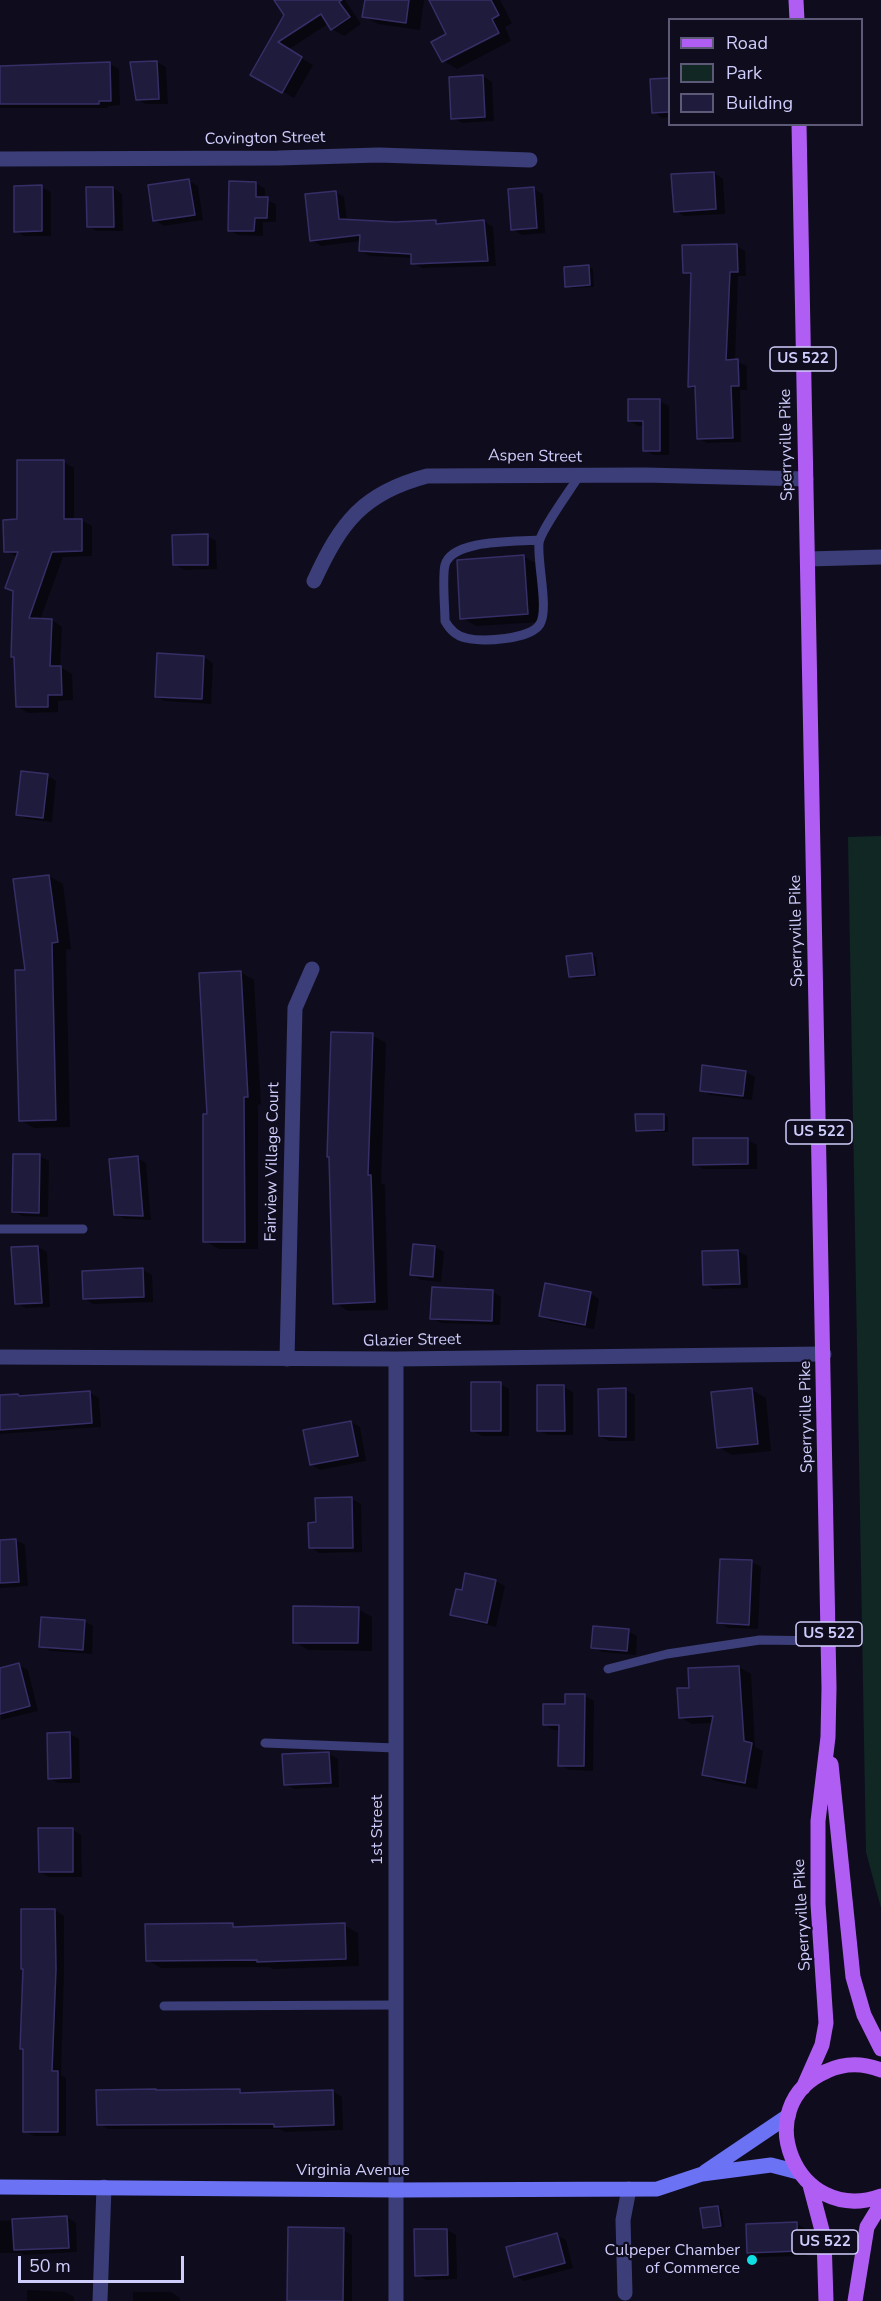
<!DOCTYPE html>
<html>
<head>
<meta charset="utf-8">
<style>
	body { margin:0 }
	#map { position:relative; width:881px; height:2301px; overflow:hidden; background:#0f0d1d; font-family:"Nunito Sans",sans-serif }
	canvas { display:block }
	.legend { position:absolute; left:668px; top:18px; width:195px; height:108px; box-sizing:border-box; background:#0f0d1d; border:2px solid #5c5a76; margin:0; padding:8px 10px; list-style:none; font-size:18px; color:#cfcdfb }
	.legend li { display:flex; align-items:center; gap:12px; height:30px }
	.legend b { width:30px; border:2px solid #5c5a76 }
	.scale { position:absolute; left:18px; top:2256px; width:166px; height:27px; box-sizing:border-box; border:3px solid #cfcdfb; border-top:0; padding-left:8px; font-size:18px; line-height:21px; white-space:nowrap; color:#cfcdfb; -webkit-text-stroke:4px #0f0d1d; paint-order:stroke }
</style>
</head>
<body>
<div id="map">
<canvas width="881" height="2301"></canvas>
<ul class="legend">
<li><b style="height:8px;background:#b05df3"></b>Road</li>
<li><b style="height:16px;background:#112724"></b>Park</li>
<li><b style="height:16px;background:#1f1b3d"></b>Building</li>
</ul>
<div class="scale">50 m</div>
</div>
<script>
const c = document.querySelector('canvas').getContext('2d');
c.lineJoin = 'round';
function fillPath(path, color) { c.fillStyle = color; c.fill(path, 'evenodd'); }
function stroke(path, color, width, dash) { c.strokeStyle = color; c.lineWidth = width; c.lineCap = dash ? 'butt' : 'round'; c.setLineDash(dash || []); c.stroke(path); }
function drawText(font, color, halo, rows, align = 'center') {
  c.font = font + ' "Nunito Sans",sans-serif'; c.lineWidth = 4.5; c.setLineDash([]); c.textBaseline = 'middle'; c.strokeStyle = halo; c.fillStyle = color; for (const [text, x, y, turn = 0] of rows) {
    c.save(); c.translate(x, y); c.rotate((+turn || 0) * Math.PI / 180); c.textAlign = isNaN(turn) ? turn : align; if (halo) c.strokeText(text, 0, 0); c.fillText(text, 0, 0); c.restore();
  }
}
const green = new Path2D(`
	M881,836V1908L866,1852L848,837Z`);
const shadow = new Path2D(`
	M276,0H345L361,24L344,36L332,29L329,23L288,50L313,65L294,98L252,74L286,15Z
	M366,0H424L420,30L378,24L364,16Z
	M443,0H500L512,23L505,27L511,41L457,69L443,61L448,35Z
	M157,62L166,67L168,104H146L137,99Z
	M110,64L119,69L120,105L108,106V108H0V67Z
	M483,76L492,82L494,121L462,123L453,118Z
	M670,79V117L662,118L653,112L651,81Z
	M714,173L723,179L725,214L684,216L675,211Z
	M189,181L198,186L203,220L164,226L155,220Z
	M256,183L265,189V199L276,204V222H263V236L238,235L229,230Z
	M41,187L51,192V236H24L15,231Z
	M113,188L122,194L123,231H97L88,226Z
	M533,189L543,194L545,233L522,235L512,229Z
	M335,192L344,197L347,221L395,224L436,222L441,225L484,221L493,227L496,266L422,268L413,263L412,258L370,256L361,251V241L321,246L312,240Z
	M736,246L745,251L746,276H738L735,361L747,366V390H740L741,442L707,443L698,438L697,390L689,386L693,277L685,272Z
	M589,267L593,269L594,287L571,288L566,286Z
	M659,401L669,406V455H654L644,450V426H638L629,421Z
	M64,462L74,468V520H81L92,526V556L63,557L40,620H52L62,627L60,667L72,674L73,700L58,701V712L28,713L18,707V557L5,551L18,521Z
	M207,536L216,541L217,569L184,570L174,564Z
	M523,556L537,564L541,622L476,626L462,618Z
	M158,655L204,657L213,663L211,704L165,701L156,696Z
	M47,775L56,781L52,822L27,819L17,814Z
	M49,876L63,884L71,949L66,950L70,1127L34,1128L20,1120L27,971Z
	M592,955L596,957L598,976L574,979L570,976Z
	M240,972L254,980L261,1104L258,1105V1249H219L205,1241Z
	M372,1035L386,1043L381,1183L385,1185L388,1310L348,1311L335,1303Z
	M746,1072L755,1077L752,1100L710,1095L701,1090Z
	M664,1115L668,1117V1132H641L637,1130Z
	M748,1140L757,1145V1169H703L694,1164Z
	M15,1155L40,1156L49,1161L48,1217L22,1216L13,1211Z
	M137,1158L146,1163L151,1220L125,1219L116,1214Z
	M38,1247L47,1252L50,1307L26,1308L16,1303Z
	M435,1247L444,1252L441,1282L421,1280L412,1275Z
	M738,1251L747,1256L748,1288L713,1289L704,1284Z
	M143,1270L152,1275L153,1302L93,1304L84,1298Z
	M492,1291L501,1297L500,1325L441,1323L432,1318Z
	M590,1293L599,1299L594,1329L550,1321L541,1316Z
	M500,1384L509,1389V1436H482L473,1431Z
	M564,1387L573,1392V1435H548L538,1430Z
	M626,1390L635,1395V1441H609L600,1436Z
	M752,1390L766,1398L771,1451L732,1455L718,1447Z
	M90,1393L99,1398L101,1427L0,1434V1396L21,1397Z
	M351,1422L360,1427L366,1461L320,1470L311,1464Z
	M352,1499L361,1504L362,1552L319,1553L310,1547L317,1524Z
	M16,1540L25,1545L28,1586L0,1588V1541Z
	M722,1560L752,1562L761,1567L758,1629L728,1628L719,1622Z
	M496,1581L505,1586L496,1627L461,1619L452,1614L463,1592Z
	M358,1609L372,1617V1651L308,1650L295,1642Z
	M84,1621L93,1626L92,1654L50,1651L41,1646Z
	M628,1631L637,1636L636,1655L602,1652L593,1647Z
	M18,1665L28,1670L38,1711L1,1720L0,1669Z
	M739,1667L751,1674L755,1747L763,1751L757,1789L715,1781L703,1774L713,1723L692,1724L680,1717L691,1689Z
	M585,1696L594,1701L593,1771L569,1770L560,1765L561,1730H553L544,1724L566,1705Z
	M70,1734L79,1739L80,1783H58L49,1778Z
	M329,1754L338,1759L339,1787L294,1789L285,1784Z
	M72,1829L81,1835L82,1877H49L40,1872Z
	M55,1910L64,1916V1975L61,2075L66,2078V2136H34L25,2131Z
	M233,1925L239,1928L344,1925L358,1933L359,1966L273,1969L268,1967L161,1968L147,1960Z
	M240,2091L246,2094L333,2091L342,2097L343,2130L285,2132L280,2129H108L99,2124Z
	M718,2207L722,2210L724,2227L708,2229L704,2227Z
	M67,2217L76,2223L77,2252L24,2255L21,2253H0V2221Z
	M797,2224L806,2229L807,2256L757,2257L748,2252Z
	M343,2230L352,2235V2301H288Z
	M447,2230L456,2235L457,2279L426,2280L417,2275Z
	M556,2235L566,2240L573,2268L524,2281L515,2276Z
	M27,2290L65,2292L74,2297V2301H27Z
	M133,2292H171L180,2298V2301H133Z`);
const building = new Path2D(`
	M274,0H342L339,2L350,17L331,30L321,14L278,42L302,57L282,93L250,75L284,15Z
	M365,0H409L406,23L362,17Z
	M429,0H491L499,15L492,19L499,33L442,62L431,42L446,34Z
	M157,61L159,99L136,100L130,62Z
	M110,62L111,101H99V104H0V66Z
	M483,75L485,117L451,119L449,77Z
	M669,78V112L652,113L650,79Z
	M714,172L716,209L674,212L671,174Z
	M189,179L195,215L153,221L148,185Z
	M229,181L256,182V197H268L267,218H255L254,231H228Z
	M42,185V231L14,232V186Z
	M86,187H113L114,227H87Z
	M534,187L537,228L511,230L508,189Z
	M336,191L339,219L395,222L436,220V224L484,220L488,261L411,264V254L359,251L360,235L310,241L305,194Z
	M737,244L738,272H730L726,360L738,359L739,386H731L733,438L697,439L695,386L688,387L691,273H683L682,245Z
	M589,265L590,285L565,287L564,267Z
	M628,399H660V451H643V421H628Z
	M17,460H64V519H82V551L52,552L29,618L52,619L50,666H61L62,695H48V707H16L14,657H11L13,591L5,588L18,552H4L3,520L17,519Z
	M208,534V565H173L172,535Z
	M524,555L528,614L460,619L457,560Z
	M157,653L204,656L202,699L155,697Z
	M21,771L48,774L43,818L16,815Z
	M49,875L58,942L52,943L56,1120L19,1121L15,970H25L13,879Z
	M592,953L595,975L569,977L566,956Z
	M241,971L248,1097H244L245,1242H203V1114H207L199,973Z
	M331,1032L373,1033L368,1175H371L375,1302L333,1304L329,1157H327Z
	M702,1065L746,1071L743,1096L700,1091Z
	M635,1114H664V1130L636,1131Z
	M693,1138H748V1164L693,1165Z
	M13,1154H40L39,1213L12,1212Z
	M138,1156L143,1216L114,1215L109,1159Z
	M413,1244L435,1246L433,1277L410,1275Z
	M38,1246L42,1303L15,1304L11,1247Z
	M738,1250L740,1284L703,1285L702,1251Z
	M143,1268L144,1297L83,1299L82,1271Z
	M545,1283L591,1292L585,1325L539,1316Z
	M432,1287L493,1290L492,1321L430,1319Z
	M471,1382H501V1431H471Z
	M537,1385H564L565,1431H537Z
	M626,1388V1437L599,1436L598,1389Z
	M752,1388L758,1444L717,1448L711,1392Z
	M90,1391L92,1423L0,1430V1395L18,1394L19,1396Z
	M351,1421L358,1456L310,1465L303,1430Z
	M352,1497L353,1548H309L308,1523L316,1522L315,1498Z
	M16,1539L19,1582L0,1583V1540Z
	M720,1559L752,1560L749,1625L717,1623Z
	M465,1573L496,1580L487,1623L450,1615L456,1589L462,1590Z
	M293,1606L359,1607L358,1643H293Z
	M41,1617L85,1620L83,1650L39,1647Z
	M593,1626L629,1629L627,1651L591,1648Z
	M19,1663L30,1706L0,1714V1668Z
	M739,1666L744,1741L752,1743L745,1783L702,1775L713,1716L679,1718L677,1688H689L688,1668Z
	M565,1694H585L584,1766H558L559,1725H543V1704H565Z
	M70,1732L71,1778L48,1779L47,1733Z
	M329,1752L331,1783L284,1785L282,1754Z
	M38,1828H73V1872H39Z
	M21,1909H55L56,1969L52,2071H58V2132H23V2049H20L23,1969H21Z
	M233,1923V1927L345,1923L346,1959L257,1962V1960L146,1961L145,1924Z
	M156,2089V2090L240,2089V2093L333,2090L334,2125L274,2127V2124L97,2125L96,2090Z
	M718,2206L721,2226L703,2228L700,2208Z
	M67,2216L69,2248L14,2250L12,2219Z
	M797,2222L798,2251L747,2253L746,2224Z
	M288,2227L344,2228L343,2301H287Z
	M414,2229H447L448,2275L415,2276Z
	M557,2233L565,2263L514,2277L506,2247Z`);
const lane = new Path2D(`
	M539,540C516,542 452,539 445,565C442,577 445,608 445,621C450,630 456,636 466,638C482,642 530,640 540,624C549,609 537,562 539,543C540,531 571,489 579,476
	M0,1229H83
	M608,1669L667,1654L760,1640L829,1641
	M265,1743L396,1748
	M164,2006L397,2005`);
const street = new Path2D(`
	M0,159L278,158L379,155L530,160
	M808,559L881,557
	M314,581C341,522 363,493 427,476L645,475L806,479
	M0,1357L396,1359L824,1354
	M287,1359L295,1008L312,969
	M396,1359V2301
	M625,2293L623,2220L629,2189
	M100,2301L104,2187`);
const secondary = new Path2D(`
	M705,2172L788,2116
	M0,2187L396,2190L657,2189L702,2174L771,2165L798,2172`);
const primary = new Path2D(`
	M796,0L797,20
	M799,124L829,1688L828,1737L818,1821V1904L826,2023L822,2045L803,2088
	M831,1764L853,1977L864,2015L881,2049
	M881,2070C863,2063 844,2063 827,2071C747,2105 796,2227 881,2196
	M810,2185L824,2238L826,2301
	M855,2301L867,2227L881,2204`);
const markers = [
	[752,2260,6,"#11dee4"]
];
const shields = [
	[803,359,66],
	[819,1132,66],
	[829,1634,66],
	[825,2242,66]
];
const shieldNames = [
	["US 522",803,359],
	["US 522",819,1132],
	["US 522",829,1634],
	["US 522",825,2242]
];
const streetNames = [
	["Covington Street",265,139,-1],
	["Sperryville Pike",787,445,-91],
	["Aspen Street",535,457,1],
	["Sperryville Pike",797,931,-91],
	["Fairview Village Court",273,1162,-89],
	["Glazier Street",412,1341,-1],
	["Sperryville Pike",807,1417,-91],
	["1st Street",378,1830,-90],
	["Sperryville Pike",803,1915,-93],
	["Virginia Avenue",353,2171]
];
const poiNames = [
	["Culpeper Chamber",740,2251],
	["of Commerce",740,2269]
];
fillPath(green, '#112724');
fillPath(shadow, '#0007');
fillPath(building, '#1f1b3d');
stroke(building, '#362f67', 1.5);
stroke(lane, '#3c3e79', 9);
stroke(street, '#3c3e79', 15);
stroke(secondary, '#6c72f4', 15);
stroke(primary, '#b05df3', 15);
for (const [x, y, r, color] of markers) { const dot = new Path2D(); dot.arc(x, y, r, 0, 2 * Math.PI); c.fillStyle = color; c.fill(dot); stroke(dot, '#0f0d1d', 2); }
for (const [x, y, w] of shields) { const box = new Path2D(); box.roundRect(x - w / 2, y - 12, w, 24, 4.5); c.fillStyle = '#0f0d1d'; c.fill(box); stroke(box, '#cfcdfb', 1.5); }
drawText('bold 15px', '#cfcdfb', null, shieldNames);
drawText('16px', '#cfcdfb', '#0f0d1d', streetNames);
drawText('16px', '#cfcdfb', '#0f0d1d', poiNames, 'right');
</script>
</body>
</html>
